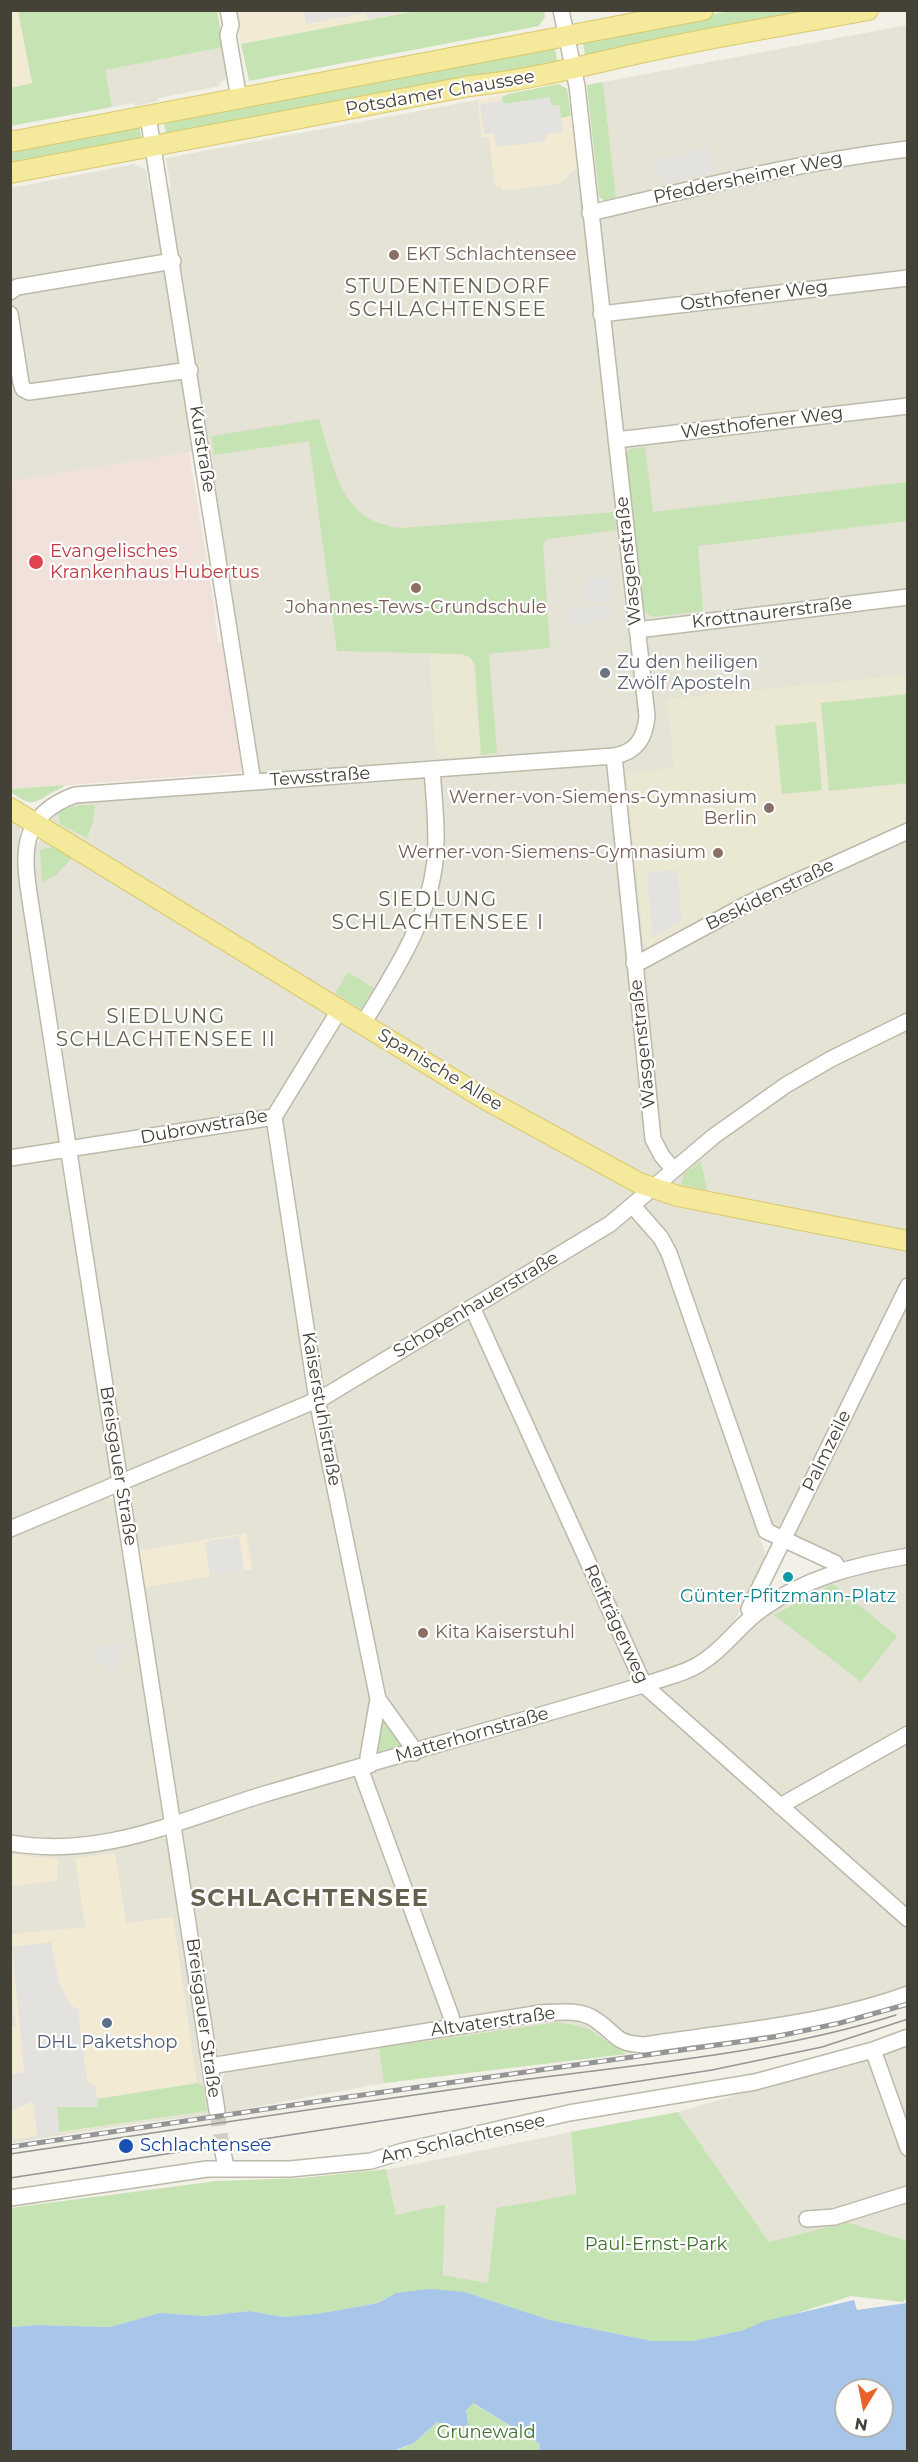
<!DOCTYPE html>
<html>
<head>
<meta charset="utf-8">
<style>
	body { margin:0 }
	#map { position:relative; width:918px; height:2462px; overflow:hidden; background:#f2f0e7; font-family:Montserrat,sans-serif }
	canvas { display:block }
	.frame { position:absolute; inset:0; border:12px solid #444136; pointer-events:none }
	.north { position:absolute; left:834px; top:2378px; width:60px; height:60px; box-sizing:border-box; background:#fff; border:2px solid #b4b3af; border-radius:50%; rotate:190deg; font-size:16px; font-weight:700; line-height:24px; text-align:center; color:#444136 }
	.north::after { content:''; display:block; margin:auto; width:21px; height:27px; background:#e76228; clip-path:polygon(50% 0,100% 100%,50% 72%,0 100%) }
</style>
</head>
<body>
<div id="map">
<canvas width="918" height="2462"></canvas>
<div class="frame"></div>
<div class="north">N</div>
</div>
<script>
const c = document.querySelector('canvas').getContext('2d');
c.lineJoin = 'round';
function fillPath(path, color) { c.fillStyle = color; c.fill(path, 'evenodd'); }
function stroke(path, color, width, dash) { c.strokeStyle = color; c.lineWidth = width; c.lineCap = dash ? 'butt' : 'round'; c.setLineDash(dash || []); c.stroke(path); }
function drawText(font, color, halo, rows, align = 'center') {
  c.font = font + ' Montserrat,sans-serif'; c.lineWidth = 4.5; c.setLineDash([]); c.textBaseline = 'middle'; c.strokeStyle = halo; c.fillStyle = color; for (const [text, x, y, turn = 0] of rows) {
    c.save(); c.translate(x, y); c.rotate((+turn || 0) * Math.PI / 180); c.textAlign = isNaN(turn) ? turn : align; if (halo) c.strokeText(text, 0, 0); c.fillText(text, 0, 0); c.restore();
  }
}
const residential = new Path2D(`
	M907,25V146L626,200L628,195L616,198L603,82Z
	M224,47L230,76L219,83L220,86L158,98V101L135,106L134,103L112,107L104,70Z
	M478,100L482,137H489L503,190L558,184L577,168L581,167L642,726L626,748L262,776L258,773L166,189L171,188L166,158Z
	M907,154V273L608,307L597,218L664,198Z
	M135,164L146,170L150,192L155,191L196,451L11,481V188Z
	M907,281V402L627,435L620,430L608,317Z
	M907,410V592L644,622L624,445Z
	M907,601V826L639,955L620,765L642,748L644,635Z
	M608,764L647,1136L666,1168L648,1180L603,1157L369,1021L429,907L436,776Z
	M426,777L430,836V866L414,925L364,1018L55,828L57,825L50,821V816L69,801Z
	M11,813L21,826L20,834L24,835L60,1140L56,1144L11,1153Z
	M907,835V1015L675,1160L660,1144L640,969L738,915Z
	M42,839L330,1012L271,1110L78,1141L75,1139L32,867V844H36Z
	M339,1020L634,1191V1194L619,1211L323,1389L321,1388L279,1122Z
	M907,1027V1236L670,1188L668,1180L712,1143L792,1087Z
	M266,1124L269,1126L310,1396L129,1472L125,1469L78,1162L79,1157L81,1154Z
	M59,1157L64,1163L112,1476L110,1479L11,1524V1163Z
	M652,1196L907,1247V1275L783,1525L779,1529L771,1527L673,1249L642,1210L641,1204Z
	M635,1215L660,1243L765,1553L764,1564L728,1634L701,1658L647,1677L481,1314L483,1307Z
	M907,1300V1552L846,1561L795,1538L793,1532Z
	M469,1317L634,1679L633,1682L417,1743L385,1698L324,1405Z
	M312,1410L372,1694L362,1758L180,1814L178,1812L145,1587L251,1569L246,1533L139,1551L128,1489L130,1485Z
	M106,1495L116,1502L165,1818L162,1822L148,1828L63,1842L11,1837L10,1533Z
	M907,1561V1726L782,1798L656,1687L760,1617L819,1583Z
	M643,1692L907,1925V1990L846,2007L638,2043L588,2009L573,2005H551L458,2018L369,1771Z
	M907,1738V1910L797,1811L796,1806L798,1800Z
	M357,1775L447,2021L229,2055L217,2054L214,2052L182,1833L185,1828L240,1807Z
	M160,1835L170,1842L177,1883L175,1890L183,1944L186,1945L191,1971L187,1972L195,2001L192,2002L195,2019H197L210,2115L139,2123L11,2143V1848Z
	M567,2017L583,2019L611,2040L730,2036L626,2054L384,2083L223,2113L219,2081L228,2070Z
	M907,2042V2241L847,2222L769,2242L678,2112L859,2059Z
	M571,2132L576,2194L496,2208L488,2283L443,2275L445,2204L396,2215L386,2170Z`);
const commercial = new Path2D(`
	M235,10L416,11L241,44Z
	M11,11H18L32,84L11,88Z
	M559,84L567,89L577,168L558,184L503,190L502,187H495L489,137L482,138L478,100Z
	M246,1533L252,1569L145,1587L139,1551Z
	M115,1853L126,1923L173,1917L197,2083L203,2086L207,2111L11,2140L10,2026L16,2025L10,1981L11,1934L85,1927L75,1858Z
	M11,1854L58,1859L57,1881L11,1886Z`);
const education = new Path2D(`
	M429,653L466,654L473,661L481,755L436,758Z
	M907,675V822L746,894L648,948L644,946L626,774L652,771L656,767L660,770L674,768L667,699Z`);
const medical = new Path2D(`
	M189,452L214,605L218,643H222L242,772L11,789V481Z`);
const green = new Path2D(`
	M18,11H217L224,47L105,70L112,107L11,126V88L32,83Z
	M416,11H544L545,17L539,26L249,81L241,44Z
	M730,11H843L586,59L582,39Z
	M554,44L558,64L167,138L163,118Z
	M603,82L616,198L605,201L599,197L587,87V85Z
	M559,84L567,89L571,116L561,118L559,105H551L550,98L503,104L502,97L508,94Z
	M139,122L142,143L11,168V147Z
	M319,419C335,468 339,522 401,528L615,512L617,530L548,539L543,543L550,648L489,654L497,753L481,755L475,665L470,657L461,654L337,651L309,441L214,455L211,436Z
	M645,447L653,512L907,482V521L698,546L703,611L652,617L644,611L626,453L630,449Z
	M907,694V783L829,791L821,703Z
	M816,722L822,790L782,794L775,726Z
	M65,785C61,789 54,791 49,794C31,807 27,803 11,792V789Z
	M82,805H95L93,822L87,838L60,824L58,813L67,808Z
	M53,847L72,858L56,875L42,882L40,850Z
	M348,972L374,988L361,1009L335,993Z
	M701,1161L707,1190L681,1185L684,1174Z
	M833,1584L897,1636L861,1682L774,1615Z
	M380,1714L405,1745L374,1753Z
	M559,2022L587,2028L626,2054L384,2083L379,2048Z
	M197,2083L203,2086L207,2111L59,2132L57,2107H98L97,2099Z
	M678,2112L769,2242L847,2222L907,2241V2298L903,2302L851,2296L744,2330L693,2341H652L550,2320L465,2292L396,2293L378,2303L316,2314L283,2317L250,2311L204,2316L160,2313L110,2327L35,2325L11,2327L10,2208L217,2181L303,2178L386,2169L396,2215L445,2204L443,2275L488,2283L496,2208L576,2194L571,2132Z
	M472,2403L539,2443L540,2451L393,2452L414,2443L437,2422L455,2428Z`);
const parking = new Path2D(`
	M304,11V10L414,11L369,19L365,13L306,24Z
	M550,97L551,105H559L563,132L546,134V141L496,147L494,133L484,134L480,104L502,101L504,104Z
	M710,146L716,170L661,184L655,160Z
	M610,576L613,600L587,603L584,579Z
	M609,605L611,620L569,625L568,610Z
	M677,870L682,921L653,937L647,872Z
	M239,1536L244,1570L210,1576L205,1542Z
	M121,1643L123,1661L116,1662L117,1670L107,1671L106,1664L98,1665L95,1648Z
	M51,1942L59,1982L70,2005L78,2009L87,2081L96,2088L98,2107H57L59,2132L37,2136L33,2101L11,2111V2075L24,2072L12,1947Z`);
const water = new Path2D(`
	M430,2289L465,2292L550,2320L652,2341H693L744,2330L765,2321L854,2300L857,2310L907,2303V2451H540L539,2443L473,2403L466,2411L468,2425L455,2428L437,2422L414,2443L393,2451H11V2327L35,2325L110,2327L160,2313L204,2316L250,2311L283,2317L316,2314L378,2303L396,2293ZM846,2390H882V2426H846Z`);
const minorTunnel = new Path2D(`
	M217,2111L222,2148`);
const minor = new Path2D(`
	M228,10L231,25L228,35L239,99
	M148,116L253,782
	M590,213C695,188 800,162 908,149
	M10,292L17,287L173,261
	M10,314L21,383L23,389L29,392L190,370
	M601,314L908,278
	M616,440L908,406
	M637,630L908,597
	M614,756L653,1139L662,1156L673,1169
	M634,963L642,961L749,903L908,831
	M363,1024C394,972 428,923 435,861C438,831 434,799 432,769
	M274,1117L317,1400L378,1699L368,1757L370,1765
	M10,1158L274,1117L340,1009
	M633,1206L661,1238L669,1253L766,1531L835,1563L839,1570
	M472,1307L644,1685L908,1919
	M10,1529L324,1397L610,1224L714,1136L786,1085L831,1059L908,1021
	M753,1616L749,1609L908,1286
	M378,1699L411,1745L414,1753
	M360,1768L451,2016L453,2027
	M780,1806L908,1734
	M10,1843C103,1859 179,1820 265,1794C394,1756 524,1721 653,1682C670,1676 689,1672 704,1661C726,1647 740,1624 762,1609C805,1578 856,1565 908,1556
	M873,2050L908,2148
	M210,2066L541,2013C560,2012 581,2009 596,2020C619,2036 614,2043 644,2045C731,2031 824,2025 908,1994
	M217,2111L31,906C23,856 17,816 75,795L614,756C636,752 645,739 647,716L577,86L561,10
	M222,2148L226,2167
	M10,2198L207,2169H290L371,2161L403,2151L569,2113L755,2082L873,2050L908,2037
	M807,2219L834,2217L908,2194`);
const major = new Path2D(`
	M10,142L703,10
	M10,173L470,86C524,81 578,67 631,55C709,37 789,25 868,10
	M10,808L485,1099L639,1183L678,1196L908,1241`);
const tram = new Path2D(`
	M10,2154C178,2129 345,2104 513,2081C641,2064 772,2054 896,2015
	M10,2178L712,2070L822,2047L908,2019`);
const rail = new Path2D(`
	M10,2147L327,2100L774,2037L840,2023L908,2004`);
const markers = [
	[394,255,6,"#8d6e63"],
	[36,562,8,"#e0444e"],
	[416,588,6,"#8d6e63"],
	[605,673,6,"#6b7280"],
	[769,808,6,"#8d6e63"],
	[718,853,6,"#8d6e63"],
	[788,1577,6,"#0f9aa8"],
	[423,1633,6,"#8d6e63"],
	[107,2023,6,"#5c6f8a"],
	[126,2146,8,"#1a4fb4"]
];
const streetNames = [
	["Potsdamer Chaussee",440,93,-10],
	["Pfeddersheimer Weg",748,178,-12],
	["Osthofener Weg",754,296,-7],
	["Westhofener Weg",762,423,-7],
	["Kurstraße",202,449,81],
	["Wasgenstraße",629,561,-96],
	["Krottnaurerstraße",772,613,-7],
	["Tewsstraße",320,777,-4],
	["Beskidenstraße",770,895,-26],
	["Wasgenstraße",643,1044,-96],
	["Spanische Allee",440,1070,31],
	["Dubrowstraße",204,1127,-10],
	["Schopenhauerstraße",476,1305,-31],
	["Kaiserstuhlstraße",321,1409,80],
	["Palmzeile",827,1451,-64],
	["Breisgauer Straße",118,1466,81],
	["Reifträgerweg",616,1624,65],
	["Matterhornstraße",472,1735,-16],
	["Breisgauer Straße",203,2018,82],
	["Altvaterstraße",493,2022,-8],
	["Am Schlachtensee",463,2139,-13]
];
const educationNames = [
	["EKT Schlachtensee",406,255],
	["Johannes-Tews-Grundschule",416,608,"center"],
	["Werner-von-Siemens-Gymnasium",757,798,"right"],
	["Berlin",757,819,"right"],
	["Werner-von-Siemens-Gymnasium",706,853,"right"],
	["Kita Kaiserstuhl",435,1633]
];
const healthNames = [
	["Evangelisches",50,552],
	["Krankenhaus Hubertus",50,573]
];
const worshipNames = [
	["Zu den heiligen",617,663],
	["Zwölf Aposteln",617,684]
];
const cultureNames = [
	["Günter-Pfitzmann-Platz",788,1597]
];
const serviceNames = [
	["DHL Paketshop",107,2043]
];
const transitNames = [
	["Schlachtensee",140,2146]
];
const parkNames = [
	["Paul-Ernst-Park",656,2245],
	["Grunewald",486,2433]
];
const neighbourhoodNames = [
	["STUDENTENDORF",448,287],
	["SCHLACHTENSEE",448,310],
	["SIEDLUNG",438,900],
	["SCHLACHTENSEE I",438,923],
	["SIEDLUNG",166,1017],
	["SCHLACHTENSEE II",166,1040]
];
const districtNames = [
	["SCHLACHTENSEE",310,1899]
];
fillPath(residential, '#e5e3d5');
fillPath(commercial, '#f2ead3');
fillPath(education, '#eae7d2');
fillPath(medical, '#f1e1db');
fillPath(green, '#c6e3b3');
fillPath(parking, '#e3e2de');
fillPath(water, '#a8c5ea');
stroke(minorTunnel, '#cfcdc4', 15, [15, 8]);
stroke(minor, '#bcb9aa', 18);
stroke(major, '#d9c96d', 22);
stroke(minor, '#fff', 15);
stroke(major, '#f5ea9c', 20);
stroke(tram, '#959595', 1.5);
stroke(rail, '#959595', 5);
stroke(rail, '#fff', 3, [9]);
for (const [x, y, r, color] of markers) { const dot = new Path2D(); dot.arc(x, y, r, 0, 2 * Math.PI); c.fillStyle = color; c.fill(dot); stroke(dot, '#fff', 2); }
drawText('18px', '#444136', '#fff', streetNames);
drawText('18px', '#785e54', '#fff', educationNames, 'left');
drawText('18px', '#be3a42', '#fff', healthNames, 'left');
drawText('18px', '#5b616d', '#fff', worshipNames, 'left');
drawText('18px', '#0d838f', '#fff', cultureNames);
drawText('18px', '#4e5e75', '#fff', serviceNames);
drawText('18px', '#164399', '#fff', transitNames, 'left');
drawText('18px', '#3e712f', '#fff', parkNames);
c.letterSpacing = '1.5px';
drawText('20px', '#66604e', '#fff', neighbourhoodNames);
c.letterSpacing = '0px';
c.letterSpacing = '1.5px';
drawText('bold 24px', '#66604e', '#fff', districtNames);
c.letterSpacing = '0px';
</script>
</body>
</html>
